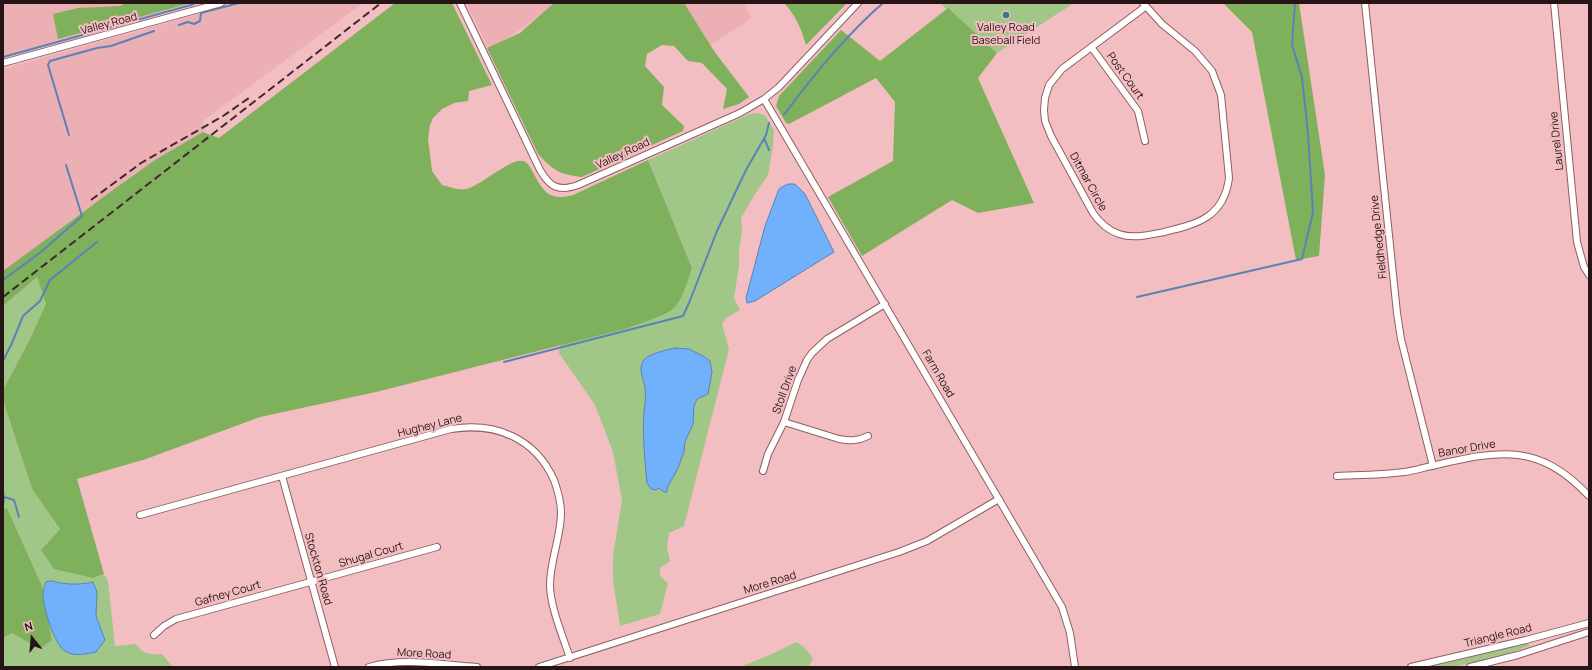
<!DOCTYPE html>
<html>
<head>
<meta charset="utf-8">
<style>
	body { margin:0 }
	#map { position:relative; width:1592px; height:670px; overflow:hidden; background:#f3bec2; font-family:Manrope,sans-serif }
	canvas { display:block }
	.frame { position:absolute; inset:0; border:4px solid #271416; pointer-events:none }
	.north { position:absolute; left:12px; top:618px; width:40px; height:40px; -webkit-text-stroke:3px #f3bec2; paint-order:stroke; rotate:343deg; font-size:11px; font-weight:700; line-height:16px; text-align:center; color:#271416 }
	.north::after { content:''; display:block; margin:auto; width:14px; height:18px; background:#271416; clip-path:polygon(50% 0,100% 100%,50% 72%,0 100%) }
</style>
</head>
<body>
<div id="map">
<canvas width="1592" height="670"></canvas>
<div class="frame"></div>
<div class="north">N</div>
</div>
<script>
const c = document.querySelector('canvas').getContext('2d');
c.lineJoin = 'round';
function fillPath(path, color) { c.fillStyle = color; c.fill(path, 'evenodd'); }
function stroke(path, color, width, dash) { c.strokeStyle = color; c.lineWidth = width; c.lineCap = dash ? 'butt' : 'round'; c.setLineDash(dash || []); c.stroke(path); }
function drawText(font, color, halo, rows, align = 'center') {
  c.font = font + ' Manrope,sans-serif'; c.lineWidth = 4; c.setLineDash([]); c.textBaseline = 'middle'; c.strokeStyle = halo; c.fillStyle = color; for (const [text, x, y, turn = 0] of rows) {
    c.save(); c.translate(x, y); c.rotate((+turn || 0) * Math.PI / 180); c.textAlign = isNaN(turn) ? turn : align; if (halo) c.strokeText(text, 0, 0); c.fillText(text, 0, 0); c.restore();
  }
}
const built = new Path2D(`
	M3,3H193L3,56Z
	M238,3H363L203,121L205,131L79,214L3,274V69Z
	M466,3H557L490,51Z
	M680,3H743L752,18L709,46Z`);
const green = new Path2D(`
	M940,3H1074L997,53Z
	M757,113L764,115L767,118L774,130L773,146L768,175L755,194L741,218L742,231L739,252V266L734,298L740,310L726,318L722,324L729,349L684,526L669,533L667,547L670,561L660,568V576L668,583L660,614L620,626L613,580V556L622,500L613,452L595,405L559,353L560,345L625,329L653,319L674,308L692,268L648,160L750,114Z
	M37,277L46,304L28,343L3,390V306Z
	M3,400L32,489L60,529L41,550L93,578L104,574L108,581L115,646L136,644C142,654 152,655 162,654L173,667H3V638L12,633L40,649L52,640L42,586L7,508L3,509Z
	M796,642L804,647L813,658L809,667H740L774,653Z
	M1527,644H1529V646L1504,655L1453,667H1428Z`);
const forest = new Path2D(`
	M126,3H191L58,39L53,14L78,8L120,6Z
	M395,3H452L492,85L469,91L468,101L454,103L442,109L433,118L430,125L428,139L432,171L442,185C448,186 459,191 466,189C481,186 510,158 523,161C527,162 530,166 531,169C543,190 547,202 573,195L648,160L692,268C688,279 683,299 674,308C666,316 636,325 625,329L376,392L260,417L146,459L77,479L104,574L93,578L54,569L41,550L60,529L32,489L3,400V390L28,343L46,304L37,277L3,306V271L113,190L155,160L203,132L219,138Z
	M554,3H684L714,51L749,97L739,104L723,109L727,89L702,63L688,61L674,46L662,45L647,54L645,66L664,87L662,105L684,126L683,131L582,177C559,174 554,171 538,154L487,48L520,33Z
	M784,3H847L806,45C801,28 796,16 784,3Z
	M1223,3H1299L1325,175L1319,256L1296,260L1252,32Z
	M948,8L997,53L978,78L1034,203L978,213L952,200L862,256L828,197L893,161L895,102L876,78L789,124L786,123L776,106L779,96L841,30L880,61Z
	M7,508L42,586L52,640L40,649L12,633L3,638V509Z`);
const water = new Path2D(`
	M788,184H795L805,194L834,252L755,301L747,303L746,298L765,226L779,189Z
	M676,348L689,349L703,356L710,361L712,372L708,394L697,399L694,406L693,424L685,442L684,452L678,468L667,488V492H664L659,488L656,490L651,489L647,483C645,461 642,434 644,412C645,405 646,396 645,388C644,380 638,370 643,361C647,354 669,349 676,348Z
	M52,581C66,585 79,585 93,582L97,592L96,616L105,640L96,652C87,654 74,657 65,651C54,644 42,605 43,591C44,588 45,585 46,582Z`);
const stream = new Path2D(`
	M179,25L188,22L194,24L200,21L201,13L239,3
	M3,57L191,5L195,3
	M784,115C814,74 845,36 883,3
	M69,135L48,65L50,61L97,48L111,46L154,31
	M764,138L769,150
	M3,280L41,252L82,216L66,165
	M1137,297L1302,259L1313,212L1308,134L1302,77L1292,45L1295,3
	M3,361L12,343L23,316L40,301L50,280L97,242
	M504,362L683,316L689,303L717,231L746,170L766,135L769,123
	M3,492L4,497L3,506
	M4,497L14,500L19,517`);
const minor = new Path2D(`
	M460,3L540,170C550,187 558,192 578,185L740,113L764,99L779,87L858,3
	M1143,3L1162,24L1195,51L1212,71L1221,95L1229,178C1224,217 1198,224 1164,232C1149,235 1134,239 1119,234C1107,230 1100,223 1093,213L1051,136L1045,121L1044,110L1045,98L1049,85L1062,69L1145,7
	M1365,3L1397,313L1401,339L1433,466
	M1554,3L1577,242L1584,267L1589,275
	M1092,48L1138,111L1145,141
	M3,63L221,3
	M764,99L1062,607L1070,633L1075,667
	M784,422L839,439C850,441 858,441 868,436
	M763,471L768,454L784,422L798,380L807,360L812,353L827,339L885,304
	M282,476L335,667
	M1337,476C1359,475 1382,475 1404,472C1414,471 1425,467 1436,465C1501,450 1539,443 1589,496
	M140,515L451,429C496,422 535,438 554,480C558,491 561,501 561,513C561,537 550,560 550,585C550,606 563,637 570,658
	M154,635L164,626L176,619L437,547
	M369,667C404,657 442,665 477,667
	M539,667L899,552L927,541L999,499
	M1411,667L1526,640L1589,623
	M1470,667L1518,655L1589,632`);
const rail = new Path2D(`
	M91,200L141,163L223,116L249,98
	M3,297L381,3`);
const markers = [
	[1006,15,4,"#327b79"]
];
const streetNames = [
	["Valley Road",109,24,-15],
	["Post Court",1125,76,54],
	["Laurel Drive",1557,141,-96],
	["Valley Road",623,154,-25],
	["Ditmar Circle",1088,182,61],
	["Fieldhedge Drive",1379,237,-96],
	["Farm Road",938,374,60],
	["Stoll Drive",785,390,-70],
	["Hughey Lane",430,426,-14],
	["Banor Drive",1467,449,-10],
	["Shugal Court",371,555,-16],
	["Stockton Road",318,569,74],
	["More Road",770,583,-17],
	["Gafney Court",228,594,-16],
	["Triangle Road",1498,636,-14],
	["More Road",424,654,3]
];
const poiNames = [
	["Valley Road",1006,28],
	["Baseball Field",1006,41]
];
fillPath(built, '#ecafb4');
fillPath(green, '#a0c787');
fillPath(forest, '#7fb05b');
fillPath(water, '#71b1fc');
stroke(water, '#5b82b7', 1);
stroke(stream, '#5b82b7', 2);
stroke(minor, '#8e5f64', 8);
stroke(minor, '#fff', 6);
stroke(rail, '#40292b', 2, [8, 4]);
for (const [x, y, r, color] of markers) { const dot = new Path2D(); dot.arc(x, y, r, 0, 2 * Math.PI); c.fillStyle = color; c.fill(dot); stroke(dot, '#f3bec2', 1.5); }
drawText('11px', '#271416', '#f3bec2', streetNames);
drawText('11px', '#271416', '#f3bec2', poiNames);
</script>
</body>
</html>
